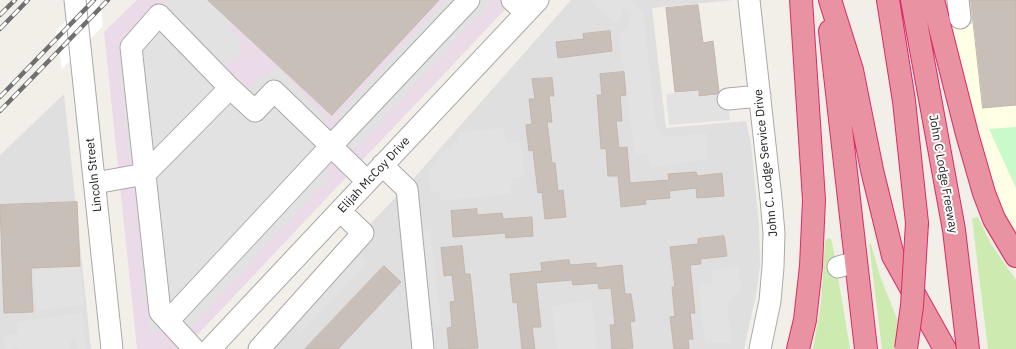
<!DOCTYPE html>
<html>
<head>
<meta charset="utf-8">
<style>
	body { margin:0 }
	canvas { display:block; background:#f2efe9 }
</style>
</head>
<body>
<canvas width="1016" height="349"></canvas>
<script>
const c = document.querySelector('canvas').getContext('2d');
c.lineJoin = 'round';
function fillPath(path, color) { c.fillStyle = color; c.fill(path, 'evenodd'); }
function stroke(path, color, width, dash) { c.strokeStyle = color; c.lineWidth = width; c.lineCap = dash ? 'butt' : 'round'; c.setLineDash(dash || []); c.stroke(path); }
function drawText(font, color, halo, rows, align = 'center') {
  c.font = font + ' "IBM Plex Sans",sans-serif'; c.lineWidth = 4; c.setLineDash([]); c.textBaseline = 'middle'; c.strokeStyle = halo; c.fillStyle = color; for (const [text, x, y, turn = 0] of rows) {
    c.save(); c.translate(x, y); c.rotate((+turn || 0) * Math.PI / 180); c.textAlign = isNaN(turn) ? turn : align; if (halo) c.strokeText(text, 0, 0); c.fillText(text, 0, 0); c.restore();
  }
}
const residential = new Path2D(`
	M571,0H734L652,8L666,128L746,121L751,144L759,224L760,266L756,295L744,349H251L414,178Z
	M64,94L91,349H0V155Z`);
const industrial = new Path2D(`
	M137,0H514L184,349H137L104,32Z`);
const education = new Path2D(`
	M944,0H1016V231L1011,225L998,200L986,166Z`);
const grass = new Path2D(`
	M978,217L991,244L1016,280V349H988L972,218Z
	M829,238L831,239L832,242L850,348L847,349H813L821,303L825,241L827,239Z
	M869,244H871L880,276L898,321L919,349H882Z`);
const park = new Path2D(`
	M1016,127V188L989,129Z`);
const parking = new Path2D(`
	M165,0H251L252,2L228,26L243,41L238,46L242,51L226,68L248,89L263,74L266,76L276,67L328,118L320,127L334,134L344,124L336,117L445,0H486L490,3L355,150L345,141L321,166L331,175L178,341L163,330L149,332L136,200L142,199L141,154L129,155L119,57L129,56L124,41Z
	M590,0H630L643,12L656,126L660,133L671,137L706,133L707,159L650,167L647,153L635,155L619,33L631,23L628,9L621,10L622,16L614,23Z
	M944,0H971L973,24L951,28Z
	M698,91L699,97L727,94L730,120L669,125L666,94Z
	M503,128L506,141L520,142L524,176L511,180V194L441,201L439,193L431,191L429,169L445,149L459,142L460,132Z
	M430,229L441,321L414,324L402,232Z
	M350,243L369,261L300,333L282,316Z
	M80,267L84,305L37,310L33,271Z
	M738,267L742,292H738L727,302L731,343H705L698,285L712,284V270Z
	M591,300L597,349H557L552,306Z
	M83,313L86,349H77L75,340L70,341V349H19L18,347L5,349L4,336L18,334L17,322Z`);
const pier = new Path2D(`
	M86,0H100L103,26L62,69L56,31Z`);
const building = new Path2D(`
	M208,0H439L332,115Z
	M971,0H1016V105L983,108Z
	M698,5L703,43L713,41L719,92L717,94L699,96V90L675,92L666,8Z
	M610,31L612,51L558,58L556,42L584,39L583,34Z
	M624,72L626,95L620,96L622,121H616L619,148L627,147L630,183L669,180L668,174L696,172L698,176L722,173L724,196L697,198L696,188L669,191L670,198L645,200L646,204L621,207L618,176H608L606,148L601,149L597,95H602L600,74Z
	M552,78L554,96H549L552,122H547L552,163H555L558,191L563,190L566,217L545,219L542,192L538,193L533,150L529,151L526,125L532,124L529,99H535L532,79Z
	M77,202L80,266L31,268L33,312L4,313L0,205Z
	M477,209V215L502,213L503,219L532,217L533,236L506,238L505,233L453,237L451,211Z
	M724,236L727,256L700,259L701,264L690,265L695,313H690L693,339H688L689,349H674L670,317L675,316L672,287H675L670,247L698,244V239Z
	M462,246L465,274H470L478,348L449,349L447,328L452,327L450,302L455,301L452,275L444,276L441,248Z
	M569,260L570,265L596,263V268L622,265L625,294H631L635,321L630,322L633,348L612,349L610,325H615L611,288L599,289L598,283L573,285L572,280L536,283L541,327H532L535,349H522L517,302L513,303L510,274L542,271L541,263Z
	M384,266L401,282L338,349H305Z`);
const minor = new Path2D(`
	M75,0L112,349
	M512,0L526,13
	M749,0L771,199L774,233L773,267L770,301L760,349
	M958,0L960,18
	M728,99L760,96
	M382,165L407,189L423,349
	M367,181L331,146L469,0
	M95,183L145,174L230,88L255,111L274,91L331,146L168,321
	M838,267L856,262
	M194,349L160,312L131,47L159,15L230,88
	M210,349L538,0
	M259,349L363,233L340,211`);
const highway = new Path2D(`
	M830,0L852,70L872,170L893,256L945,349
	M888,0L904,101L917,223
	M912,0L954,230L968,349
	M933,0L967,134L984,193L994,219L1016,256
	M830,31L866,349
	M798,349L805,320L811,266L814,200L801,0`);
const rail = new Path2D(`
	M0,15L15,0
	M0,29L28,0
	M0,97L94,0
	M0,111L108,0`);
const highwayBridge = new Path2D(`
	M906,349L912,306L917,223`);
const streetNames = [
	["John C. Lodge Service Drive",766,163,-96],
	["John C Lodge Freeway",943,174,80],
	["Lincoln Street",94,175,-96],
	["Elijah McCoy Drive",374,175,-47]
];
fillPath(residential, '#e0dfdf');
fillPath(industrial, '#ebdbe8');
fillPath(education, '#ffffe5');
fillPath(grass, '#cdebb0');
fillPath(park, '#c8facc');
fillPath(parking, '#e2e2e2');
fillPath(pier, '#fff');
fillPath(building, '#c7bfb8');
stroke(building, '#c4b6ab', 1);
stroke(minor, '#a9a9a9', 23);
stroke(highway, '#dc2a67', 24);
stroke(minor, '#fff', 21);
stroke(highway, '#e892a2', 22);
stroke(rail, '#707070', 4.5);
stroke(rail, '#fff', 3, [9]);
stroke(highwayBridge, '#dc2a67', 24, []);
stroke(highwayBridge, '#e892a2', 22);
drawText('12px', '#222', '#fff', streetNames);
</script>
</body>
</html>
